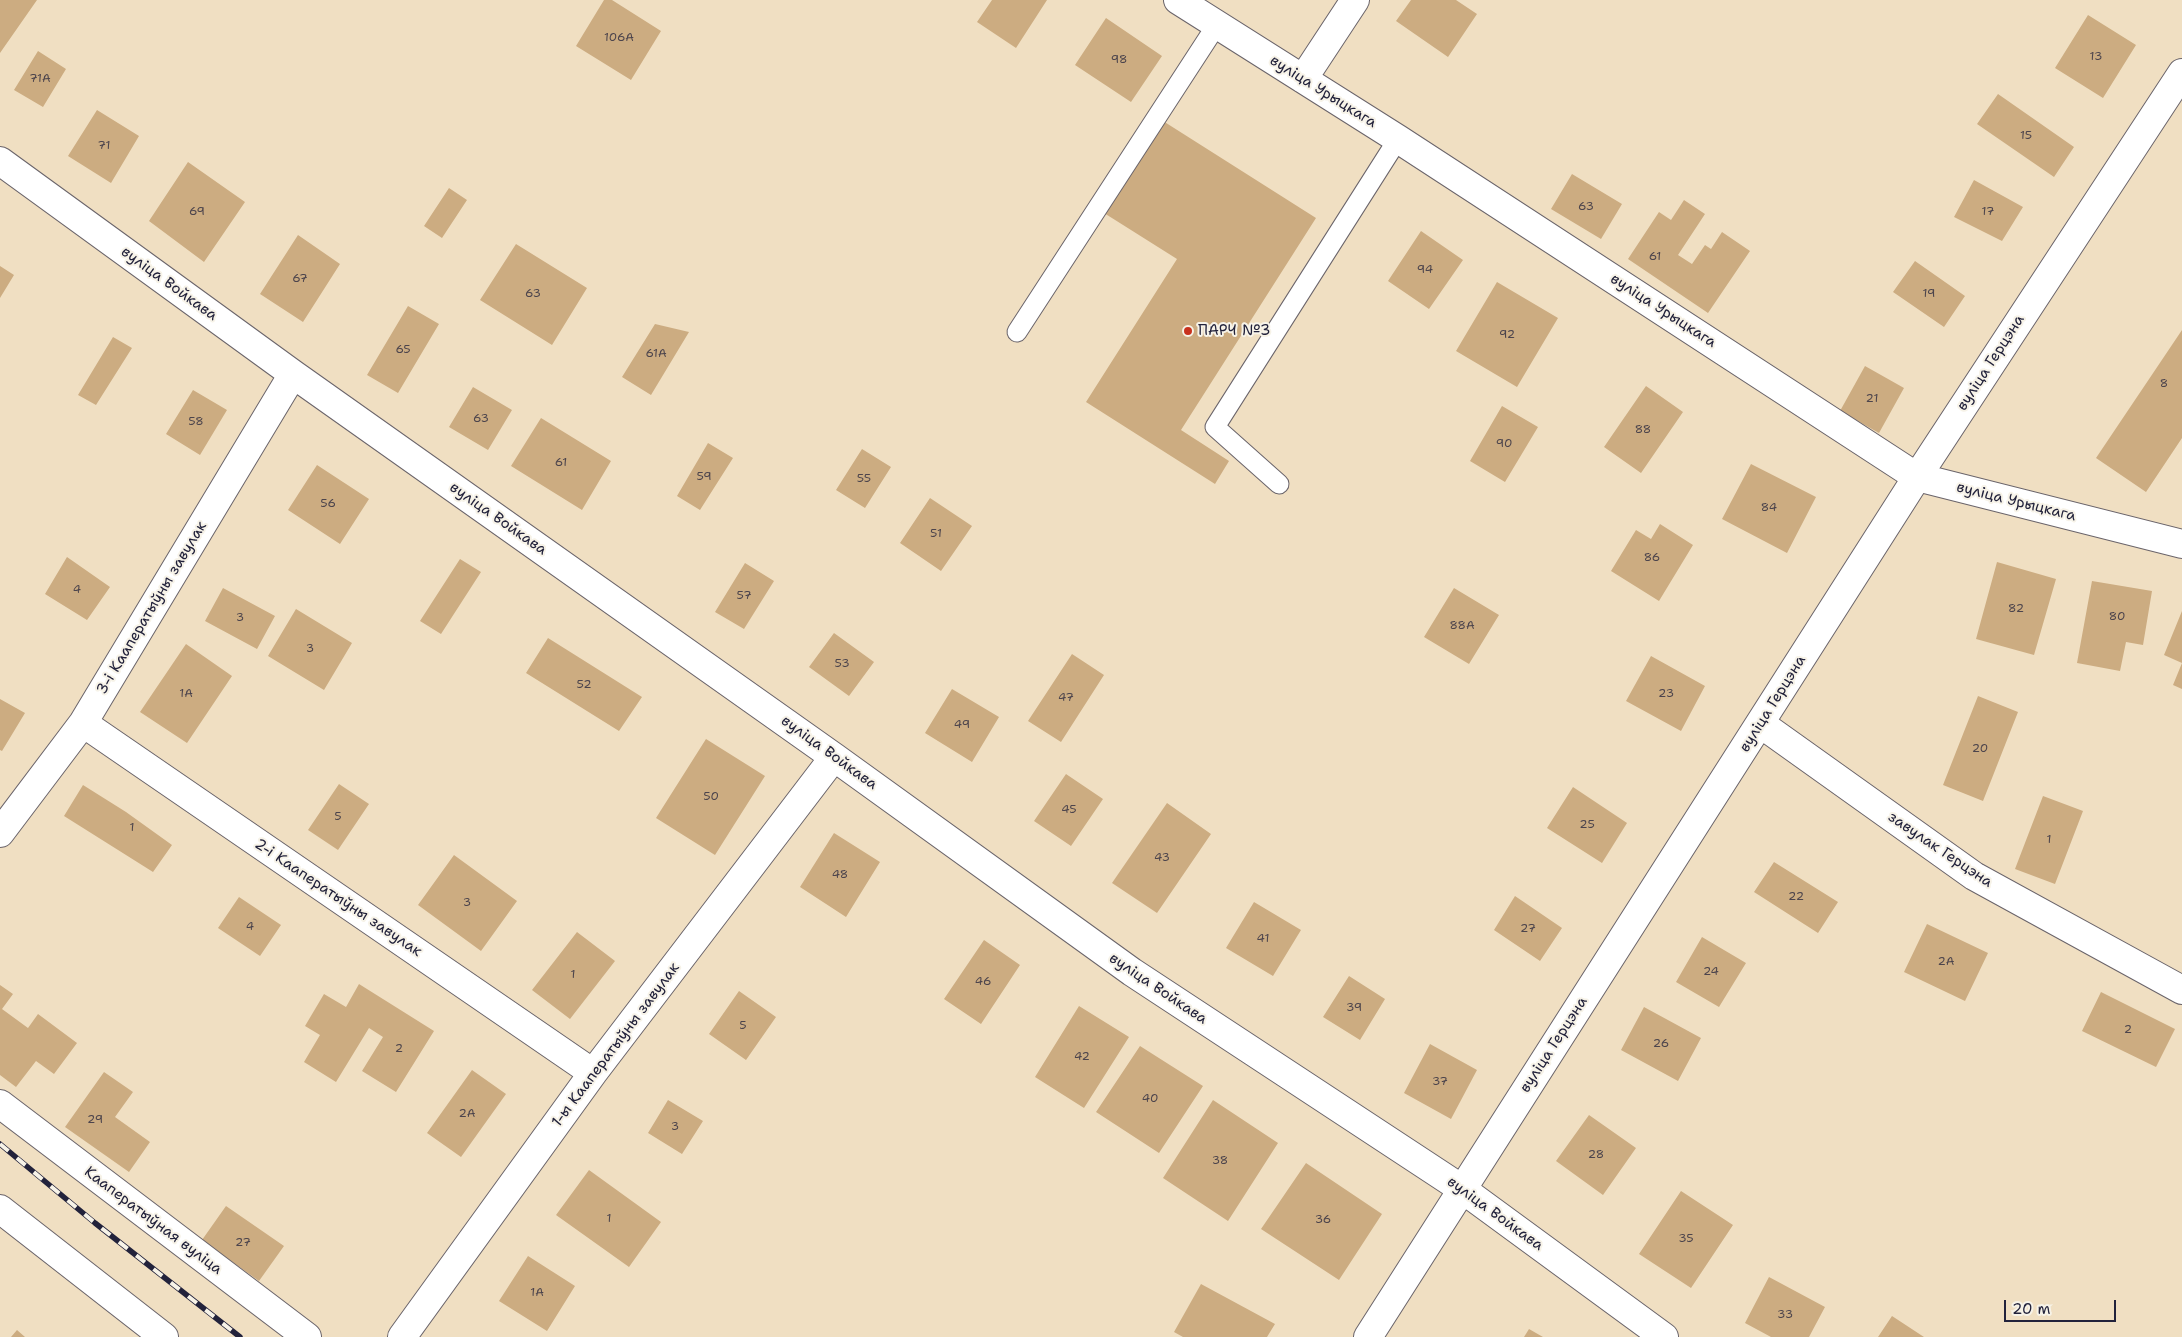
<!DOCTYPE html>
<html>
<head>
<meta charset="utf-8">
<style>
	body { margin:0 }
	#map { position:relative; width:2182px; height:1337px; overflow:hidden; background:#f0dfc2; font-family:"Shantell Sans",sans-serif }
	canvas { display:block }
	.scale { position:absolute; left:2004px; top:1300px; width:112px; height:22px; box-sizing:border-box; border:2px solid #22223b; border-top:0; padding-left:6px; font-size:15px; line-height:18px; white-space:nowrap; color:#22223b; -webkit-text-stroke:4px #f7f3e8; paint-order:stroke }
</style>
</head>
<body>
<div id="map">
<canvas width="2182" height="1337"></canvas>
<div class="scale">20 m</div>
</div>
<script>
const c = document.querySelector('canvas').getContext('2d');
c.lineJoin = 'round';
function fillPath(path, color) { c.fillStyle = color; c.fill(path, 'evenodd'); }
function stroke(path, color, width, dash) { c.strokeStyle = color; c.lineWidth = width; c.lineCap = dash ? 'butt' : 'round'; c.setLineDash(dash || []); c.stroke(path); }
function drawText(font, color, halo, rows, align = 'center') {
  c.font = font + ' "Shantell Sans",sans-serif'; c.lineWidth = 4; c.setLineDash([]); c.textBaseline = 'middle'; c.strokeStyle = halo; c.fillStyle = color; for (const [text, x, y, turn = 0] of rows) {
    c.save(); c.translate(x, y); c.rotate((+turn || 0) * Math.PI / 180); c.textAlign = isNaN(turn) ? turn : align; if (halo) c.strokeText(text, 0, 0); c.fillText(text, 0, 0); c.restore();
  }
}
const building = new Path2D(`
	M0,0H37L0,53Z
	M604,0H612L661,31L631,80L576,46Z
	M992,0H1047L1016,48L977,22Z
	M1411,0H1456L1477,14L1448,57L1396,21Z
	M2088,15L2136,45L2103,98L2055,68Z
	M1106,18L1162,56L1131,102L1075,65Z
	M38,51L66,69L43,107L14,90Z
	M1998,94L2074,147L2054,177L1977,124Z
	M97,110L139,136L111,183L68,156Z
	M1163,121L1316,218L1181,430L1229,461L1215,484L1086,402L1177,259L1104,213Z
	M188,162L245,202L204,262L149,221Z
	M1572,174L1622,204L1601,239L1551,209Z
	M1974,180L2023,207L2002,241L1954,217Z
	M449,188L467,200L442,238L424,226Z
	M1684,200L1705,214L1678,255L1692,264L1705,245L1711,249L1722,232L1750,251L1708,313L1628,259L1659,212L1671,220Z
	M1421,231L1463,260L1429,309L1388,281Z
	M298,235L340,264L303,322L260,294Z
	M516,244L587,288L552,345L480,300Z
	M1915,261L1965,296L1944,327L1893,292Z
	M0,266L14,275L0,298Z
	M1497,282L1558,318L1517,387L1456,351Z
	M408,306L439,324L398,393L367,375Z
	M655,324L689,332L651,395L622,377Z
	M2182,330V438L2146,492L2096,458Z
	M113,337L132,348L96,405L78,395Z
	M1865,366L1904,388L1879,433L1840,411Z
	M1646,386L1683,412L1641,473L1604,447Z
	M473,387L512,410L488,450L449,427Z
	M193,390L227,410L200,455L166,434Z
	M1502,406L1538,427L1505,482L1470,461Z
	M541,418L611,461L582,510L511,466Z
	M708,443L733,458L700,510L677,496Z
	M862,449L891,467L865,508L836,490Z
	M1751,464L1816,497L1787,553L1722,519Z
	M317,465L369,499L340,544L288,510Z
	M930,498L972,526L941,571L900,543Z
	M1660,524L1693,545L1659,601L1611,571L1636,530L1651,539Z
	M67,557L110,587L87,620L45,594Z
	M460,559L481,572L441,634L420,621Z
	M1997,562L2056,579L2034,655L1976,639Z
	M745,563L774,581L744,629L715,612Z
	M2092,581L2152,591L2143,645L2126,642L2120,671L2077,663Z
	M223,588L275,616L257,649L205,621Z
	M1454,588L1499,615L1469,664L1424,637Z
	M296,609L352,643L324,690L268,656Z
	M2182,611V663L2164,655Z
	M834,633L874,662L849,696L809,667Z
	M548,638L642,697L619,731L526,673Z
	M186,644L232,676L187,743L140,712Z
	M1072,654L1104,675L1061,742L1028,721Z
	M1651,656L1705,686L1681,731L1626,701Z
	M2182,663V689L2173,685Z
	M952,689L999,717L972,762L925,733Z
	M1978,696L2018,712L1983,801L1943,785Z
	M0,699L25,713L2,751L0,750Z
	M706,739L765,776L715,855L656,818Z
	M1066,774L1103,799L1071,846L1034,821Z
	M339,784L369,804L338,850L308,830Z
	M83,785L126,812L172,845L153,872L64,816Z
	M1573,787L1627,823L1602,863L1547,828Z
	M2043,796L2083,811L2055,884L2015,869Z
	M1167,803L1211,834L1157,913L1112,883Z
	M834,833L880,862L846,917L800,887Z
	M454,855L517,901L481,951L418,905Z
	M1774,862L1838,902L1818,933L1754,892Z
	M1515,896L1562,928L1540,961L1494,930Z
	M239,897L281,925L260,956L218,928Z
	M1254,902L1301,930L1273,976L1226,948Z
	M1927,924L1988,953L1965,1001L1904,972Z
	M577,932L615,961L570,1019L532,990Z
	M1702,937L1746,963L1719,1007L1676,982Z
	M984,940L1020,965L981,1024L944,999Z
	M1349,976L1385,999L1360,1040L1323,1017Z
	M359,984L434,1031L396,1092L362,1071L383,1037L369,1028L336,1082L304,1062L320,1035L305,1026L324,994L346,1007Z
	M0,985L13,994L2,1009L28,1028L38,1014L77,1043L54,1074L36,1061L16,1087L0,1075Z
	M739,991L776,1017L746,1060L709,1034Z
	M2101,992L2175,1029L2156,1067L2082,1031Z
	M1079,1006L1129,1037L1084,1108L1035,1077Z
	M1644,1007L1701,1038L1678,1081L1621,1050Z
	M1430,1044L1477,1070L1451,1119L1404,1093Z
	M1140,1046L1203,1086L1159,1153L1096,1112Z
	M472,1070L506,1094L461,1157L427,1133Z
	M104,1072L133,1092L115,1117L150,1142L129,1172L65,1127Z
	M668,1100L703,1121L682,1154L648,1133Z
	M1213,1100L1278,1143L1228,1221L1163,1178Z
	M1589,1115L1636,1148L1603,1195L1556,1161Z
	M1306,1163L1382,1214L1339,1280L1261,1229Z
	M589,1170L661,1222L629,1267L556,1215Z
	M1681,1191L1733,1225L1691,1288L1639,1254Z
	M226,1206L284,1246L259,1281L202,1240Z
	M528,1256L575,1286L547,1331L499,1301Z
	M1769,1277L1825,1307L1809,1337H1771L1745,1323Z
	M1201,1284L1275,1324L1267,1337H1183L1174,1332Z
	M1892,1316L1924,1337H1878Z
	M1529,1329L1543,1337H1524Z
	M17,1330L25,1337H11Z`);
const lane = new Path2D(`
	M1017,332L1216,26
	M1279,484L1215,427L1398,139`);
const street = new Path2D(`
	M1178,0L1398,139L1917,477L2182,544
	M1303,79L1355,0
	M0,161L293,374L834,757L1132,972L1462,1189L1664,1337
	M83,723L593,1073
	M1761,724L1974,876L2182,990
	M0,833L83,723L293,374
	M0,1104L307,1337
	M0,1209L164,1337
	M402,1337L593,1073L834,757
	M1368,1337L1917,477L2182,73`);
const rail = new Path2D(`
	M0,1144L95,1223L240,1337`);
const markers = [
	[1188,331,5,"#c8321e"]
];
const numberNames = [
	["106А",619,38],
	["13",2096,57],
	["98",1119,60],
	["71А",40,79],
	["15",2026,136],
	["71",104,146],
	["63",1586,207],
	["69",197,212],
	["17",1988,212],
	["61",1655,257],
	["94",1425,270],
	["67",300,279],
	["63",533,294],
	["19",1929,294],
	["92",1507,335],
	["65",403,350],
	["61А",656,354],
	["8",2164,384],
	["21",1872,399],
	["63",481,419],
	["58",196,422],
	["88",1643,430],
	["90",1504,444],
	["61",561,463],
	["59",704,477],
	["55",864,479],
	["56",328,504],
	["84",1769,508],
	["51",936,534],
	["86",1652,558],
	["4",77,590],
	["57",744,596],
	["82",2016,609],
	["80",2117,617],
	["3",240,618],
	["88А",1462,626],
	["3",310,649],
	["53",842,664],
	["52",584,685],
	["1А",186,694],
	["23",1666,694],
	["47",1066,698],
	["49",962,725],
	["20",1980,749],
	["50",711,797],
	["45",1069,810],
	["5",338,817],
	["25",1587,825],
	["1",132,828],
	["1",2049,840],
	["43",1162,858],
	["48",840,875],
	["22",1796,897],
	["3",467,903],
	["4",250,927],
	["27",1528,929],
	["41",1263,939],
	["2А",1946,962],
	["24",1711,972],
	["1",573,975],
	["46",983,982],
	["39",1354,1008],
	["5",743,1026],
	["2",2128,1030],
	["26",1661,1044],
	["2",399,1049],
	["42",1082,1057],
	["37",1440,1082],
	["40",1150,1099],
	["2А",467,1114],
	["29",95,1120],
	["3",675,1127],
	["28",1596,1155],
	["38",1220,1161],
	["1",609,1219],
	["36",1323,1220],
	["35",1686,1239],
	["27",243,1243],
	["1А",537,1293],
	["33",1785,1315]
];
const streetNames = [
	["вуліца Урыцкага",1323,92,32],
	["вуліца Войкава",169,284,36],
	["вуліца Урыцкага",1663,311,33],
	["вуліца Герцэна",1991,363,-57],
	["вуліца Урыцкага",2016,502,14],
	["вуліца Войкава",498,519,35],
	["3-і Кааператыўны завулак",152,608,-59],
	["вуліца Герцэна",1773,704,-58],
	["вуліца Войкава",829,753,36],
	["завулак Герцэна",1940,850,34],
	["2-і Кааператыўны завулак",338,898,34],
	["вуліца Войкава",1158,989,34],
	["1-ы Кааператыўны завулак",616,1045,-53],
	["вуліца Герцэна",1554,1045,-57],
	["вуліца Войкава",1495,1214,36],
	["Кааператыўная вуліца",153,1221,37]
];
const poiNames = [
	["ПАРЧ №3",1198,331]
];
fillPath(building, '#ccac81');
stroke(lane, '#6a646a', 21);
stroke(street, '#6a646a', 30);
stroke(lane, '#fff', 19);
stroke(street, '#fff', 28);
stroke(rail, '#22223b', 5.5);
stroke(rail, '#f7f3e8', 4, [11]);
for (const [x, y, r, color] of markers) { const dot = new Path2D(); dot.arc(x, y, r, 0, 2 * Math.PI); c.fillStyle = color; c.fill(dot); stroke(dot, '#f7f3e8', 2); }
drawText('12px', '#4c444c', null, numberNames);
drawText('15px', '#22223b', '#f7f3e8', streetNames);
drawText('15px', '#22223b', '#f7f3e8', poiNames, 'left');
</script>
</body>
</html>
